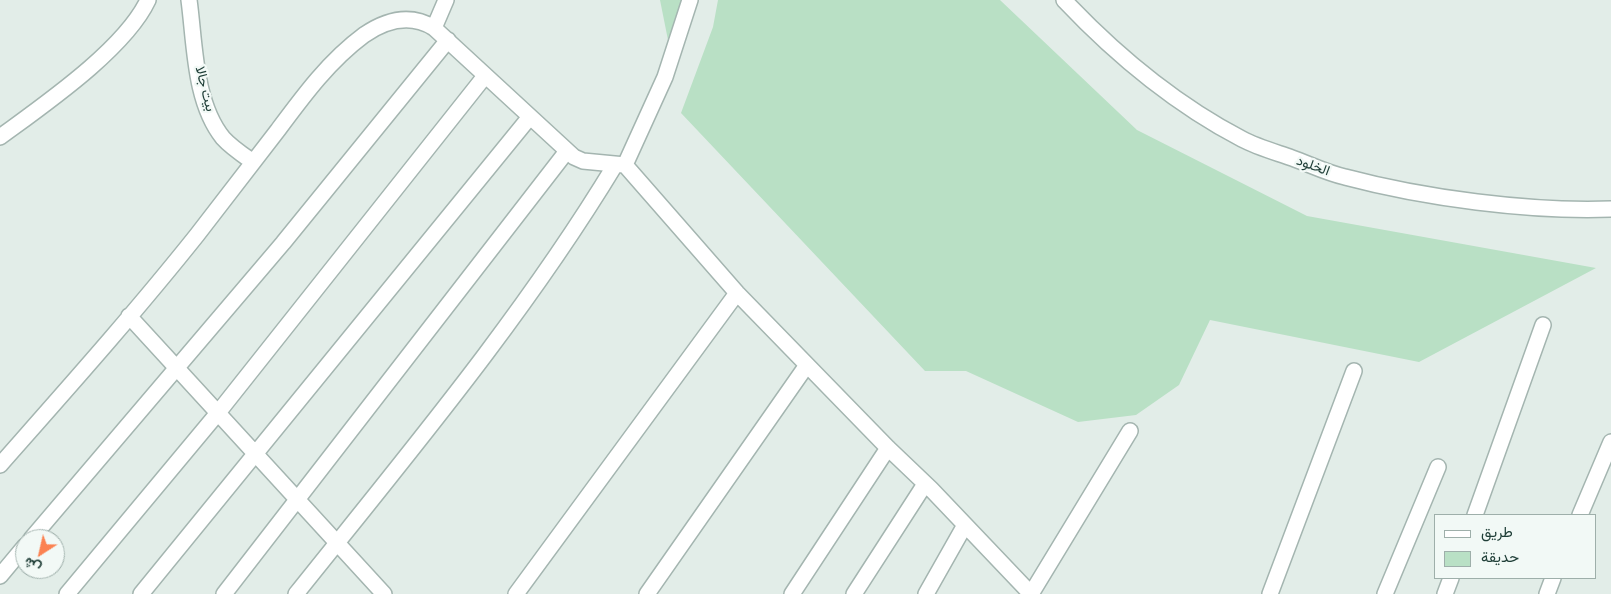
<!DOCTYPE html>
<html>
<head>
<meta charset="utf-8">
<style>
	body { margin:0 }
	#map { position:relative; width:1611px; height:594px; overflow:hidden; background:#e2ede8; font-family:"PT Sans Narrow",Vazirmatn,sans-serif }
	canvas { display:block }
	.legend { position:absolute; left:1434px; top:514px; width:162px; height:65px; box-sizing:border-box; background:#f2f9f6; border:1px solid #9eafaa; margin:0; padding:6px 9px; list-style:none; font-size:15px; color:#203f38 }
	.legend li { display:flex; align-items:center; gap:10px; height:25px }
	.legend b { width:25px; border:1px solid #9eafaa }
	.north { position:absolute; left:15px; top:529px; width:50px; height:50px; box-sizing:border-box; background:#f2f9f6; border:1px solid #9eafaa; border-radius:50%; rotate:215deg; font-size:14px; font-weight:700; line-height:20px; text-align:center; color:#203f38 }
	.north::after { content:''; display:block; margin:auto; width:18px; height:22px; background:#fb8251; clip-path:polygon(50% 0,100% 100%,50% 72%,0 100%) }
</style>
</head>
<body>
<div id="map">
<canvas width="1611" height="594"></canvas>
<ul class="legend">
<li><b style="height:6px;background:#fff"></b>طريق</li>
<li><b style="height:14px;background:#b9e0c5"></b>حديقة</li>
</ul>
<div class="north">ش</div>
</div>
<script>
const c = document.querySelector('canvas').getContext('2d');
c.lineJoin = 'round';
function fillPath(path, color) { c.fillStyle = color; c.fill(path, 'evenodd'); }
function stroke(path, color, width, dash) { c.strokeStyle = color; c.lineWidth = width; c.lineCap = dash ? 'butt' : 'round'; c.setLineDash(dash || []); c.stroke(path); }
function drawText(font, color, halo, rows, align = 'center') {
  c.font = font + ' "PT Sans Narrow",Vazirmatn,sans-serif'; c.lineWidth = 4.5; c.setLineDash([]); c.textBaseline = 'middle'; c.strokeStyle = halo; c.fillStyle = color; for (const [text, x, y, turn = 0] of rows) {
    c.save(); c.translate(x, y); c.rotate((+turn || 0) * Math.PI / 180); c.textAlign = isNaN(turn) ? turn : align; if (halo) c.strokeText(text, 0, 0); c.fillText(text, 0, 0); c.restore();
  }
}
const green = new Path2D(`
	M660,0H684L670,50Z
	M718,0H1000L1137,130L1307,216L1596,268L1419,362L1210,320L1179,385L1136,415L1078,422L966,371H925L681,113L713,27Z`);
const minor = new Path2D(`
	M189,0C195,44 194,102 223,138C231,147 243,155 253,162
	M1064,0C1115,54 1175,104 1242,139C1257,147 1275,152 1292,158C1309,164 1327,173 1345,177C1424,198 1529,212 1611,209
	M434,28L446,0
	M0,137C45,104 125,49 148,0
	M625,165L665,77L690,0
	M129,316L384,594
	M0,465C67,389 134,314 197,235C224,200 251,165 278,130C304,95 329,61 364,35C386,20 410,13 434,28L574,157L583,161L625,165L737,293L888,448L931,489L1031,594
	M1475,515L1543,325
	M1580,515L1611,442
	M31,539L283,243L448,40
	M0,576L25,546
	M67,594L217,414L485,76
	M141,594L529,118
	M224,594L567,151
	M296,594C407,455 523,317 615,165
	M516,594L737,293
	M647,594L807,365
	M792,594L888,448
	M854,594L925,484
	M926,594L965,525
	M1031,594L1130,431
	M1270,594L1354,371
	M1385,594L1438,467
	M1445,594L1451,578
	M1547,594L1553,578`);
const streetNames = [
	["بيت جالا",205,89,76],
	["الخلود",1313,166,20]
];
fillPath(green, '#b9e0c5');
stroke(minor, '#a4b5b0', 18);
stroke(minor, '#fff', 15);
drawText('14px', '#203f38', '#f2f9f6', streetNames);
</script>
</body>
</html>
